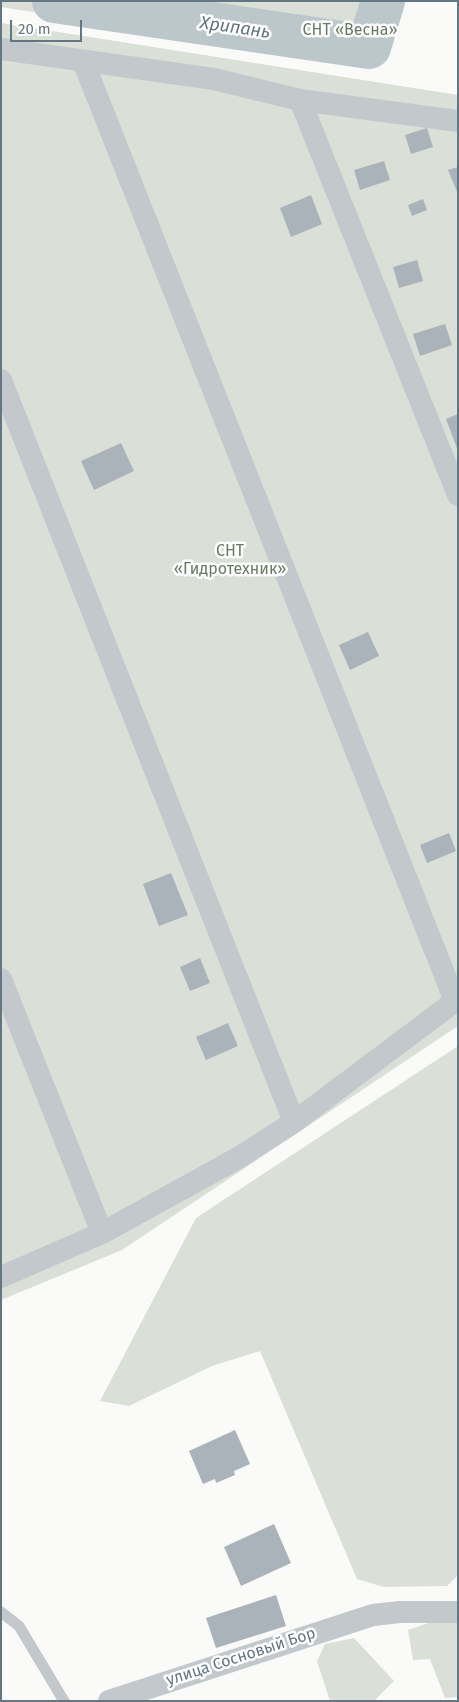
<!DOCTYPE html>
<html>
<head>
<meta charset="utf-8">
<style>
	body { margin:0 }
	#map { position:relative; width:459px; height:1702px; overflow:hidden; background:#fafaf8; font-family:"Fira Sans",sans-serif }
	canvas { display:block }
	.frame { position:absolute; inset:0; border:2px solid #657683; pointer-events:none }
	.scale { position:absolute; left:10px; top:20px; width:72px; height:22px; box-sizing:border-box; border:2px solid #657683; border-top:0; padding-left:6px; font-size:15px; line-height:18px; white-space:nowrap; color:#657683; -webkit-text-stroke:4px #fff; paint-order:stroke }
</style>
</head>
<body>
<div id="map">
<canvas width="459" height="1702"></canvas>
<div class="frame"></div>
<div class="scale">20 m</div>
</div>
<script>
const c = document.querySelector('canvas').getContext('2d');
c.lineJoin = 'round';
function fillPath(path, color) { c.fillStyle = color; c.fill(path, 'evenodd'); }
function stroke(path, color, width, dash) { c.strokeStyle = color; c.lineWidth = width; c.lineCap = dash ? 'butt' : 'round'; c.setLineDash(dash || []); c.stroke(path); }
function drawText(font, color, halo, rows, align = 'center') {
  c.font = font + ' "Fira Sans",sans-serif'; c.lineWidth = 5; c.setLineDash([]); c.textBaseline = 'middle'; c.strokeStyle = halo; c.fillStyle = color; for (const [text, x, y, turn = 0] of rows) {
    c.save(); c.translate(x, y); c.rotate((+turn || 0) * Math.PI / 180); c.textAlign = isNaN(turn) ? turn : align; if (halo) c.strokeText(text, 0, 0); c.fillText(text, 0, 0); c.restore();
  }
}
const green = new Path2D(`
	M1,1H395L374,66L1,7Z
	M1,23L458,95V1026L122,1250L1,1300Z
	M458,1046V1575L447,1586L384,1587L357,1579L260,1351L212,1366L129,1406L100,1401L196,1218Z
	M458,1607V1697L445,1698L430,1659L413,1660L408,1630L455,1614Z
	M354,1638L394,1681L374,1701H330L317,1661L325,1644Z`);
const river = new Path2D(`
	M54,1L369,47L383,1`);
const building = new Path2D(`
	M427,128L433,147L411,154L405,135Z
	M384,161L390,180L360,190L354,170Z
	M458,167V194L448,170Z
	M311,195L322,224L291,237L280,208Z
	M423,199L427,210L412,216L408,205Z
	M417,260L423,281L399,288L393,267Z
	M445,324L452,345L420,356L413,334Z
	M458,414V451L446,419Z
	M121,443L134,471L94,490L81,461Z
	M368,632L379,656L350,670L339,645Z
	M449,833L456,851L427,863L420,845Z
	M171,873L188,915L159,926L143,884Z
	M200,958L210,983L190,991L180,967Z
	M228,1023L238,1046L206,1060L196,1037Z
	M235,1430L250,1464L234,1471L235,1475L216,1483L215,1479L203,1484L189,1451Z
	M274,1524L291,1563L241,1586L224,1547Z
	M276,1595L286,1626L216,1648L206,1618Z`);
const service = new Path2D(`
	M1,1612L19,1626L64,1701`);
const minor = new Path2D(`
	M1,49L214,79L300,100L458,121
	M83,61L455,1001
	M300,100L458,495
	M1,380L294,1122
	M1,979L102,1233
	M1,1277L102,1233L238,1158L294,1122L458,999
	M109,1701L373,1615L400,1612H458`);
const parkNames = [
	["СНТ «Весна»",350,31],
	["СНТ",230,552],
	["«Гидротехник»",230,570]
];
const streetNames = [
	["улица Сосновый Бор",241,1657,-18]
];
const waterNames = [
	["Хрипань",235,28,8]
];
fillPath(green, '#dadfd7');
stroke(river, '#bbc7cb', 44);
fillPath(building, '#aab3b9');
stroke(service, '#c3c8cc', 11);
stroke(minor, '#c3c8cc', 22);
drawText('16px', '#687a64', '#fff', parkNames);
drawText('16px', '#657683', '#fff', streetNames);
drawText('italic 18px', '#60757c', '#fff', waterNames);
</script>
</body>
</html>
